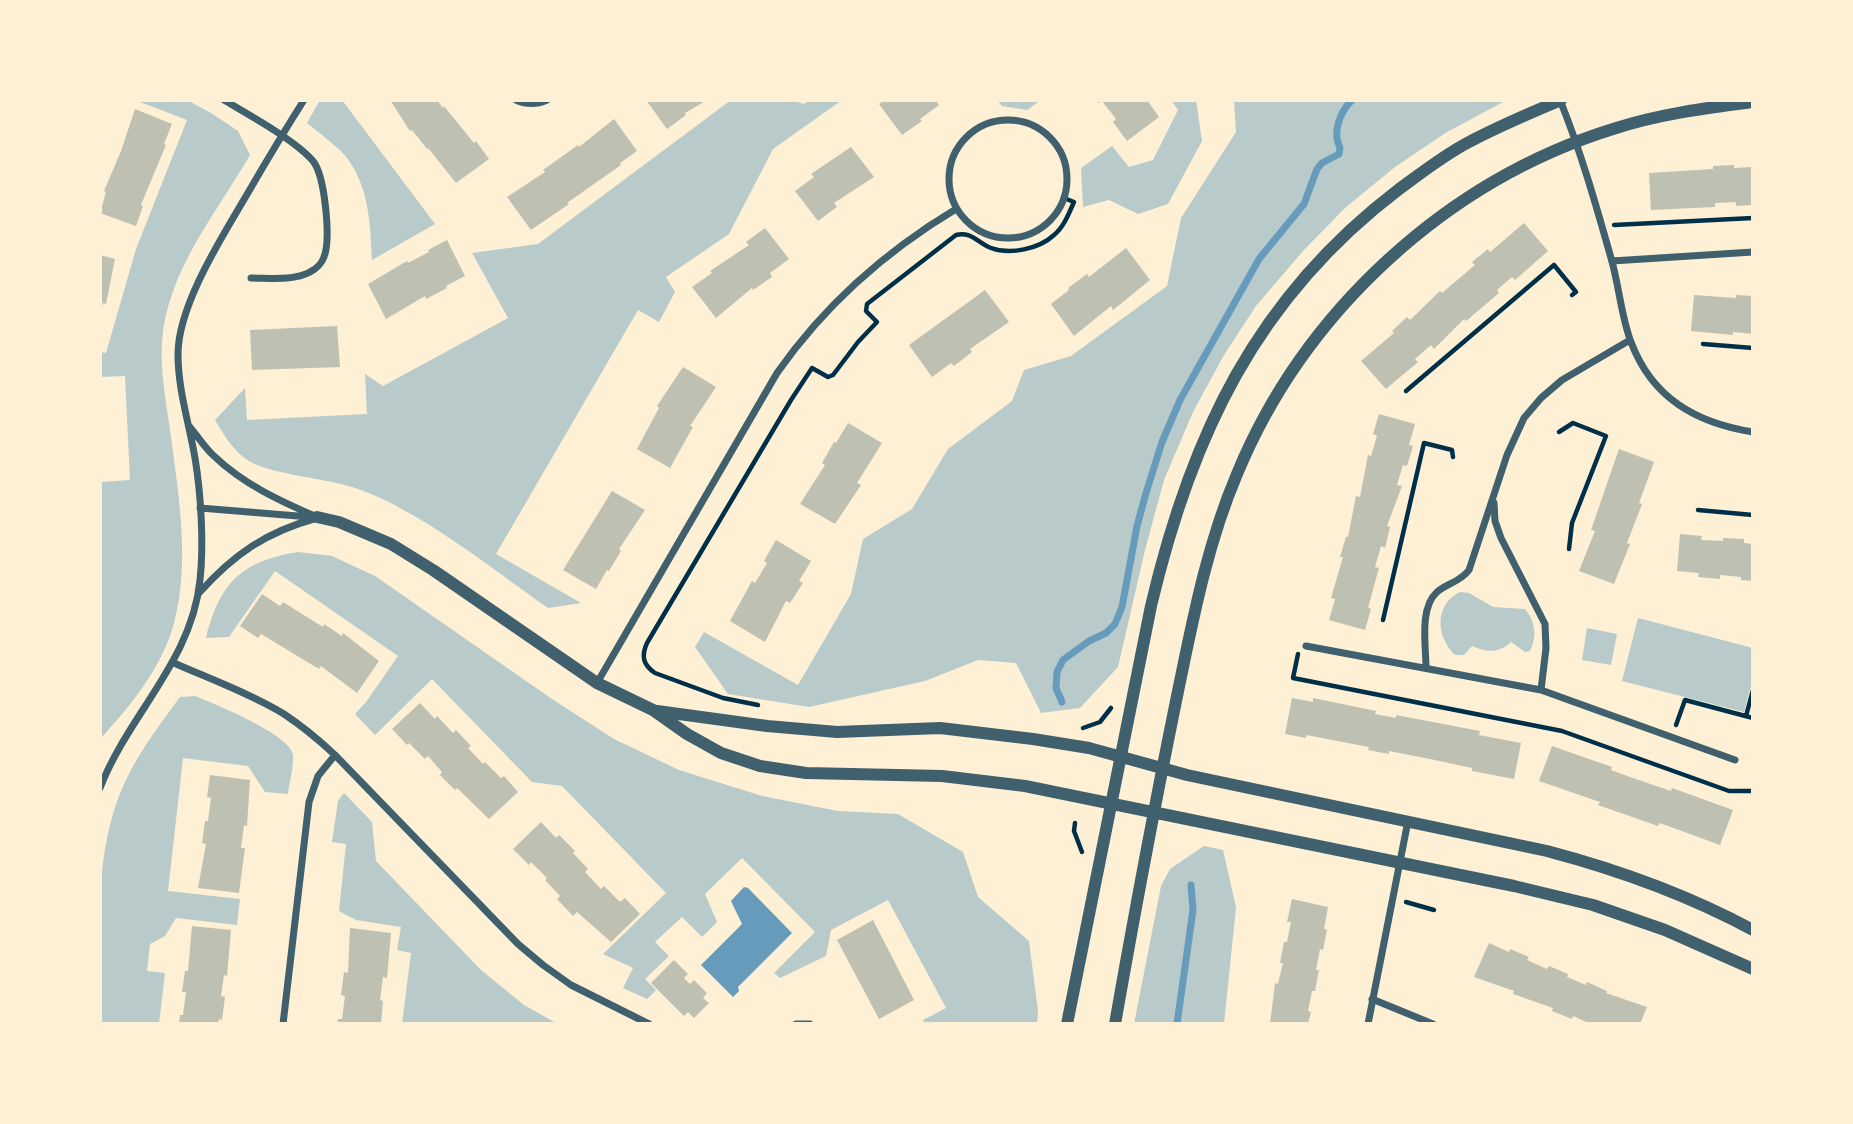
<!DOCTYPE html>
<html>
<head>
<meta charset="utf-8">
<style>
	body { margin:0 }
	#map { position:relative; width:1853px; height:1124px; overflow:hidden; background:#fdf0d5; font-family:Cabin,sans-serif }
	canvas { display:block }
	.frame { position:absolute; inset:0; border:102px solid #fdf0d5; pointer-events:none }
</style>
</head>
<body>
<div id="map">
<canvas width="1853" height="1124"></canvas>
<div class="frame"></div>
</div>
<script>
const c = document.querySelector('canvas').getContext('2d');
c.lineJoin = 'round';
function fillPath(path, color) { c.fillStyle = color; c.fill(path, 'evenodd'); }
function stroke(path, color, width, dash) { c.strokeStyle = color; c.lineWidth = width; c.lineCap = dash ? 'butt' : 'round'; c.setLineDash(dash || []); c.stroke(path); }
const green = new Path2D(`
	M135,100H187L211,113L238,131L250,155C216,214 167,271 162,342C160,374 167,406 171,437C179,497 190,564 174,623C163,666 130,707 100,739V482L130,480L125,376L100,377V352L106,353L136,249L187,120Z
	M320,100H342L435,224L372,260C370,221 369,181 341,151C330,141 318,132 307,123Z
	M731,100H790L804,104L810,100H842L773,149L729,234L666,277L675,292L659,322L638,310L496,554L581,603L548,608C492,569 421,511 358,489C328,478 272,475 249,461C233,451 224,435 215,420L245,388L247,420L367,414L365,374L383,386L508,318L472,253L538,244Z
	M997,100H1041L1027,110L1002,106Z
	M1171,100H1196L1202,141L1168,204L1138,214L1109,200L1083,207L1081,168L1112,146L1129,167L1153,160L1178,110Z
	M1234,100H1507L1447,132L1395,167L1345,208L1303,251L1256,306L1224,355L1193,412L1164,480L1145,550L1118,667L1080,708L1041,713L1016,663L978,660L925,681L809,707L728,694L695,647L704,632L798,685L851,594L863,539L912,509L948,449L1012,401L1024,370L1071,356L1167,286L1181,218L1236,132Z
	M298,552L332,556L375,576L552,699L614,739L679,770L762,796L838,811L898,814L963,852L978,897L1029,941L1038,1011L1037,1024H925L923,1020L946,1008L888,900L831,930L826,956L780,978L774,973L815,932L742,858L705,894L717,922L702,937L682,917L655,942L669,956L645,979L656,990L647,999L623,988L633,968L603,954L666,893L562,786L532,782L432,679L375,735L355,714L366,702L398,656L275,571L229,637L206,638C220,582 242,561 298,552Z
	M1460,592L1469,593L1493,607L1525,609C1536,622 1537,637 1530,651L1525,652L1511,642C1499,653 1487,653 1472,646L1464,655H1455C1436,637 1434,604 1460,592Z
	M1638,618L1753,648V678L1744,712L1622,681Z
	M1587,628L1617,634L1611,665L1582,660Z
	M195,696C215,704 291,735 293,755C294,767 289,783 288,794L265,792L248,766L183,758L168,891L240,899L237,925L176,918L165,936L150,944L147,971L165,973L159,1024H100C100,940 90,844 132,768C146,743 163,720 180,697Z
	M344,793L372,822L376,861L481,970L524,1005L558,1024H402L411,953L397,950L401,927L356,920L339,911L346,844L332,842L338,801Z
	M1204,846L1223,850L1236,907L1224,1024H1134L1161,886L1170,869Z`);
const water = new Path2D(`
	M744,887L748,888L792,933L738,987L739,991L733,997L701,965L742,924L731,901Z`);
const stream = new Path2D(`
	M1062,702L1056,688L1057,672L1063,660L1089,641L1106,633L1115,624L1122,607L1137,526L1146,493L1162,442L1180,400L1259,259L1304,204L1317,169L1322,163L1339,154L1340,148C1332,132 1340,112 1352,100
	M1177,1024L1193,910L1191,885`);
const building = new Path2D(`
	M390,100H437L443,108L444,106L474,143L476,141L489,159L456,183L428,148L427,149L412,130L410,131Z
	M646,100H707L685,113L686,115L667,129Z
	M885,100H941L937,103L939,105L920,119L922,121L902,135L879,104Z
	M1096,100H1147L1159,117L1127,141L1113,122L1116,119L1102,101L1099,103Z
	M135,109L172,124L164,144L166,145L141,205L143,206L136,226L100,213L106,192L104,191L121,151Z
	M614,119L637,151L620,163L621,165L567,203L569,204L531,230L507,197L545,172L543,170L578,145L579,147Z
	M851,147L874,177L834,203L837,207L818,221L795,191L814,177L811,174Z
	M1734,165V168L1753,167V205L1736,206V202L1715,203V207L1651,210L1649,173L1713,169V166Z
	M1524,223L1548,251L1515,280L1512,277L1497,290L1499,293L1466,321L1464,319L1434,349L1431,345L1415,359L1418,362L1386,389L1361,361L1394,333L1392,331L1407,317L1410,320L1440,291L1442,293L1475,265L1472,262L1488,249L1490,252Z
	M765,228L789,259L770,273L772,277L753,290L752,288L716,318L692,287L712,273L710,271L749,245L746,242Z
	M447,240L465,276L446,286L447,288L426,299L425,296L386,319L368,284L407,261L408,263L429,252L428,250Z
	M1126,248L1150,280L1113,310L1111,306L1074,336L1051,304L1069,290L1068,288L1087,274L1089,277Z
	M100,255L115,259L106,304L103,303L101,313Z
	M985,290L1009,322L970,349L972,352L954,366L951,363L932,377L909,345Z
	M1694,295L1736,298V295L1753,296V334L1733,332V335L1691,331Z
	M337,326L340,367L252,370L250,330Z
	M683,367L716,387L690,426L693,427L670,468L637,449L659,408L657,406Z
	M1379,414L1415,424L1409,445L1413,446L1407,466L1403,465L1397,485L1402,486L1387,526L1390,527L1385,548L1381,546L1375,567L1379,568L1368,608L1371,609L1365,630L1329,620L1335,599L1331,598L1343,557H1340L1346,537H1348L1356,496L1360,497L1368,455L1371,456L1377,436L1373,434Z
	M848,423L882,443L857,483L861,485L835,524L800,504L825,465L822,463L834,442L836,443Z
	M1619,449L1654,462L1639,503L1642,504L1627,543L1630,544L1614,584L1579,571L1595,531L1591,530Z
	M612,491L645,510L619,549L621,551L609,571L607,570L596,589L563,570Z
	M1680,534L1702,536L1701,540L1723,541V538L1744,539V543L1753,544V581L1741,580V577L1720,575V579L1698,577L1699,573L1677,571Z
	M776,540L811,561L799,581L803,583L790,603L786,601L765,642L730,621L752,581L755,583L767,563L764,561Z
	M262,594L280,606L283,602L323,627L324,624L342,636L343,633L379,661L357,693L321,666L319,669L261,634L258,638L240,626Z
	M1292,698L1313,702V698L1376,711L1375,714L1396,718V715L1480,731L1479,735L1521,743L1514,779L1472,771V768L1430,759L1389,751V754L1368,750L1369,747L1306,735V738L1285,734Z
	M420,703L435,719L437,716L453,733L456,730L471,746L468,748L483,764L485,762L501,778L504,776L518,792L489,819L457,788L455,790L440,775L442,772L428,756L425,759L409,743L407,745L392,729Z
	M1552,746L1612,767L1611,770L1630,777L1671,791L1672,788L1733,810L1720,845L1660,823L1658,826L1598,805L1600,802L1539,781Z
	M210,775L250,780L247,826L244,825L241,848H245L239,893L198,888L206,844L202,843L205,821H208L211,798L207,797Z
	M541,822L556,838L559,835L575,851L573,853L588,869L585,872L601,889L604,886L620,902L625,898L640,914L611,942L577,912L573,916L557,899L560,896L545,880L547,878L531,862L529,865L513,849Z
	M1292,899L1328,907L1324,929L1327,930L1323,950L1320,949L1316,970H1319L1315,991H1312L1308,1011L1311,1012L1308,1024H1270L1275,983L1278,984L1283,963H1280L1284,942H1287L1291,922H1287Z
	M873,920L914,1000L879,1019L837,940Z
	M192,926L231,930L227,976L224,975L221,996L225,997L222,1020L219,1019L218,1024H179L180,1015H183L186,992H182L185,971H188Z
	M350,928L391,933L387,978L383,977L380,1000L383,1001L381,1024H337L338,1019H342L345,996L341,995L344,972L348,973Z
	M1489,943L1509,952L1510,949L1529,957L1527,960L1547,969L1549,966L1568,974L1567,977L1586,985L1587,982L1607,991L1606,993L1647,1007L1640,1024H1591L1573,1016L1572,1019L1552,1011L1553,1008L1513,994L1514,991L1474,977Z
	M674,960L688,974L684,978L690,984L694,980L707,993L703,998L709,1003L694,1018L688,1012L684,1016L651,983Z`);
const path = new Path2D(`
	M1614,225L1753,218
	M1703,344L1753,348
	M1406,391L1554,265L1576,292L1572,295
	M1559,432L1573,423L1606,436L1572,523L1569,549
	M1698,510L1753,515
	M1383,620L1424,443L1452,450L1453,457
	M1298,654L1293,678L1562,731L1729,791H1753
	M758,705L723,698L655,673C643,665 641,656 647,643L791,400L812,368L828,377L833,375L858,342L877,322L866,311L867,304L956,235C971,231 978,243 991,248C1010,255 1039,249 1054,235C1064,227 1069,213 1074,202L1064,198
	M1746,716L1753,690
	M1676,725L1685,700L1753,718
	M1083,728L1100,722L1111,708
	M1075,823L1074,831L1082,852
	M1406,902L1434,910`);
const minor = new Path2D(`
	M224,100C249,115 295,140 313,161C325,176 331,239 324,257C322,263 316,269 310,272C294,281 269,278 251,278
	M516,100C527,105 536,105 547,100
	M1560,100C1581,152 1596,205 1611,258C1619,285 1621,316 1631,342C1652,398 1696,423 1753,432
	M949 179a59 59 0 1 1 118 0a59 59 0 1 1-118 0Z
	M1612,261L1753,252
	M189,426C197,435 204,447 214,456C243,484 280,501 317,517
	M1494,503L1495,521L1501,538L1545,624L1546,648L1541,690
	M200,508L310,517
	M199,593C234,554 266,532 317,518
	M1306,646L1541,690L1735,760
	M174,663C210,679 249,693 284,714C302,726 319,740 335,755L518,944L543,965L571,985L649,1024
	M1426,668C1426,646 1419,608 1437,592C1448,583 1460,582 1469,570L1507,455L1524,418L1541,398L1562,380L1630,340
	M597,683L777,373C824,306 886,251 956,209
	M100,788C128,715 192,661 200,580C204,544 201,494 195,458C189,423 178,390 178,354C178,304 224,234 249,191C267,160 285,130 304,100
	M1372,999L1433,1024
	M283,1024L309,802L318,776L335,755
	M796,1024H810
	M1368,1024L1408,821`);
const tertiary = new Path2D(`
	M317,517L339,522L391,544L433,570L597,683L653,710L687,734L721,753L760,766L806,773L942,776L1025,786L1514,886L1593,905L1665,930L1753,969
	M657,711L767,726L837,732L940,728L1033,739L1089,748L1187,775L1547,851C1619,870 1688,895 1753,930
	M1067,1024L1151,606C1191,436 1256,298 1398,190C1421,173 1444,155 1469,142C1499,126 1530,113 1561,100
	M1115,1024C1134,916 1154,809 1176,701C1192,624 1206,547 1237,474C1304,312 1446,181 1613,129C1659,114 1706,108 1753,102`);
fillPath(green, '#b9caca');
fillPath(water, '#669bbc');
stroke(stream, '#669bbc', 7);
fillPath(building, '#bec0b2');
stroke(path, '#003049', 4.5);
stroke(minor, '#3f606c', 7);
stroke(tertiary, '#3f606c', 12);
</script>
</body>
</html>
